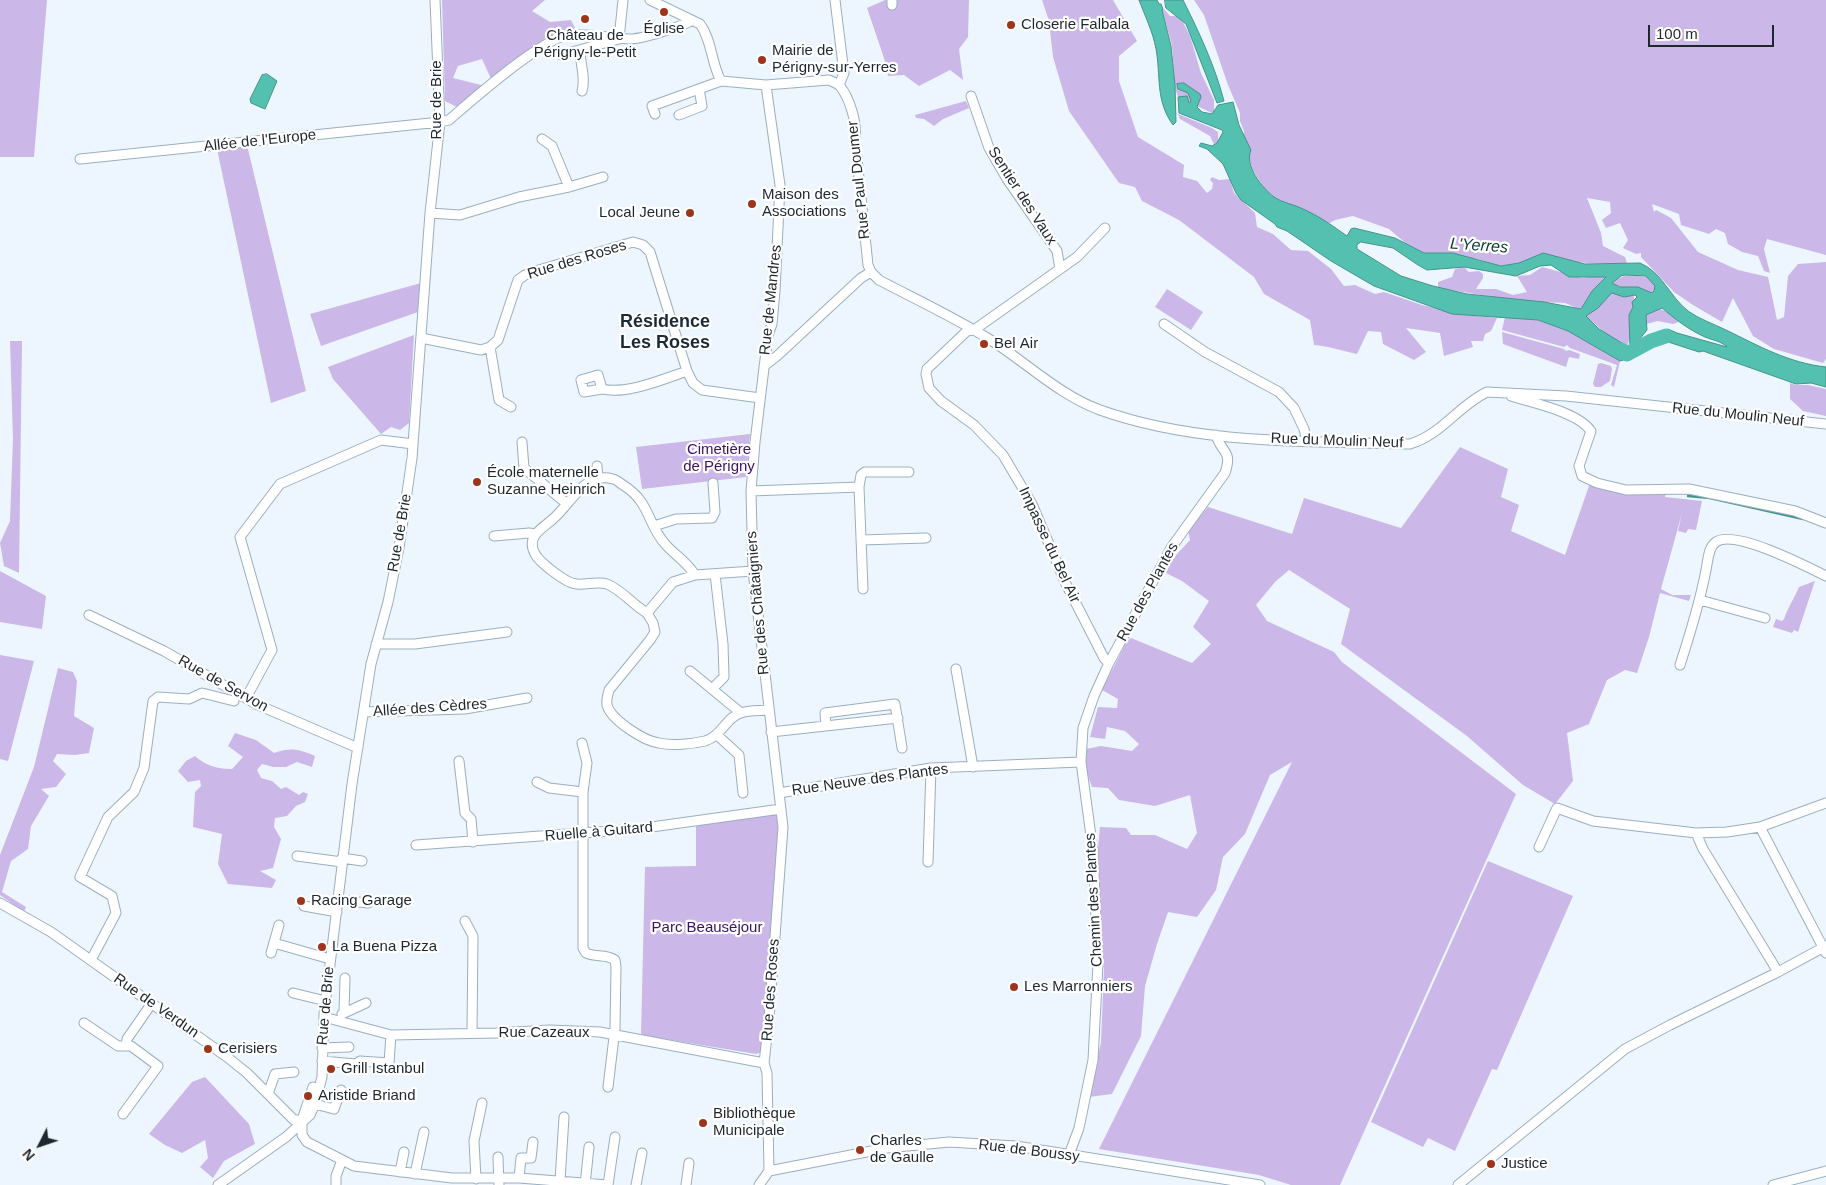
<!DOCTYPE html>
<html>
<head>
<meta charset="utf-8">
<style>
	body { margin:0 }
	#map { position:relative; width:1826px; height:1185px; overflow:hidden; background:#edf6fe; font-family:Helvetica,sans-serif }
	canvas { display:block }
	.north { position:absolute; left:15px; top:1120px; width:50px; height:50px; -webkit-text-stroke:4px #fff; paint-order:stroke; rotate:229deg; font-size:14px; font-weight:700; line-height:20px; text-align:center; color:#1e272e }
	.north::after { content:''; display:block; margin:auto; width:18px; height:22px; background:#1e272e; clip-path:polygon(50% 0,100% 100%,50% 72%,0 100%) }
	.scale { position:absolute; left:1648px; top:25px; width:126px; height:22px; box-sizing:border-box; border:2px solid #1e272e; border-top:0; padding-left:6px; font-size:15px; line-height:18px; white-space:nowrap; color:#1e272e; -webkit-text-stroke:4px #fff; paint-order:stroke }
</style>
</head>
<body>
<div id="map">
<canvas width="1826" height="1185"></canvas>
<div class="north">N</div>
<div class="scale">100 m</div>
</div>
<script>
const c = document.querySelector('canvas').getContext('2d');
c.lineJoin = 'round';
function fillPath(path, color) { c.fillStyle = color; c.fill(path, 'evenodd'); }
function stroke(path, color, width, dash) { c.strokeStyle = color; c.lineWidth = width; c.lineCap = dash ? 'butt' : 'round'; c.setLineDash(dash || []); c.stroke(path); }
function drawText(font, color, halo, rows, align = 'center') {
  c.font = font + ' Helvetica,sans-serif'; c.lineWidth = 4.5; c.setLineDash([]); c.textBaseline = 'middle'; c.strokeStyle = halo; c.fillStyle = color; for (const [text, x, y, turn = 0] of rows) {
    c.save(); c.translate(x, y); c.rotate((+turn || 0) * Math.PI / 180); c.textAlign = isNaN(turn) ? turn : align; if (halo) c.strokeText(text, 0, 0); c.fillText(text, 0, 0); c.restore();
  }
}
const green = new Path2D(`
	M0,0H47L34,157H0Z
	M442,0H545L532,11L550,22L571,20L576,30L545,38L492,81L482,59L458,66L453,78L485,86L459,108L445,101Z
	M885,0H969L968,37L959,49L963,80L950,70L919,86L904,75L888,76L884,58L867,8Z
	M1042,0H1113L1137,41L1119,56V81L1138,137L1184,165L1183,177L1197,181L1207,193L1212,189L1213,183L1210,180L1212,177L1219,180L1230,179L1234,193L1255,213L1257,227L1273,234L1291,250L1308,251L1331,269L1344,286L1355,285L1375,294L1384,292L1422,305L1467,315L1497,318L1491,331L1485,334L1483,341H1471L1473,347L1444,356L1440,333L1406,328L1426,352L1414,360L1383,344L1381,332L1368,331L1357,354C1342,351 1329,346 1314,345L1310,320L1264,294L1254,277L1179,220L1142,201L1135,187L1119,183L1069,111L1053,57L1049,21Z
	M1194,0H1826V255L1767,239L1764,249L1770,273L1764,271L1758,256L1742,252L1728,244L1725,233L1716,229L1709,234L1681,225L1679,214L1652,204L1654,212L1656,210L1671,218L1698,252L1738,270L1768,277L1777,320L1784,317L1788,276L1798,264L1826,262V359L1823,363L1774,349L1753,336L1733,298L1722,322L1693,305L1674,292L1641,257V253L1636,254L1623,248L1628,240L1620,223L1606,228L1602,220L1611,213L1610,202L1587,198L1601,233L1603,246L1625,257L1627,263H1588L1558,260L1503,267L1478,259L1461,257L1431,258L1409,246L1389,229L1353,216L1335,220L1328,224L1276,199L1265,190L1253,170L1244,146V131L1240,121V113L1228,85L1204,15Z
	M1164,9L1170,16H1177L1183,22L1190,36L1201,73L1214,100V114L1178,97L1175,88L1172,45L1162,10Z
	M966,101L969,108L943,119L934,126L924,119L916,118L915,115Z
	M1178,114L1212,128L1218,132L1219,155L1210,136L1180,119Z
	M247,145L306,391L271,403L217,149Z
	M1464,267L1469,272L1479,271L1483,274V278L1476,289H1496L1513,295L1527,292L1517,276L1530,275L1542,267L1583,278L1598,275L1608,278L1609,291L1617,292L1624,297L1630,294L1634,296L1632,333L1626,349L1610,338L1579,309L1565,303L1519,301L1438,288V282L1452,277L1455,269Z
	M1627,275L1648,277L1663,292L1652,297L1623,290L1619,286L1611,285L1614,280Z
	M421,283L418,312L321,346L310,314Z
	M1167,289L1203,312L1191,330L1155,307Z
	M1645,302L1669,313L1679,322L1673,324L1658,321L1646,324Z
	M1505,317L1538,320L1568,331L1620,361L1614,387L1611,385L1617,365L1570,348L1567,345L1564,347L1502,330Z
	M1502,332L1564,349L1566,351L1569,350L1580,354L1579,359L1569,357L1566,367L1503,344Z
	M414,335L409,423L400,430L391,427L381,434L333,379L328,367Z
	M10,341H22L19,573L4,566L0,543L10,521L13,439Z
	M1601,363L1611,366L1612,369L1610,381L1601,387H1595L1593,384L1598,364Z
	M1790,383L1796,385H1808L1826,389V416L1803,411L1790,399Z
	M750,434L746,477L642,489L636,447Z
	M1460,447L1508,469L1501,497L1519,505L1511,531L1565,555L1590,483L1666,492L1665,497L1702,501L1696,530L1688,529L1686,533L1678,531L1682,513L1661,589L1672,595H1691L1689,601L1660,593L1649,637L1637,673L1625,670L1607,680L1589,724L1567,733L1573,781L1555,804L1523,785L1467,736L1341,644L1350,609L1289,570L1275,582L1256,605L1267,621L1334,652L1342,662L1516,794L1340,1185H1291L1259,1175L1099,1149L1292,762L1270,775L1245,834L1223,857L1216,890L1197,917L1168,912L1157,944L1145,986L1141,1036L1112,1094L1089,1097L1101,1043L1104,969L1096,869L1100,827L1126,828L1131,835H1155L1187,849L1197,833L1190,795L1155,806L1119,800L1108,788L1092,787L1085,768L1086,749L1101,746L1132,751L1139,744L1125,731L1107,727L1105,739L1090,737L1098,707L1117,708L1118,699L1102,690L1127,641L1131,638L1192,663L1211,644L1193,627L1209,601L1182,581L1164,572L1177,554L1190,540L1188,530L1208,507L1292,534L1304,498L1401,528Z
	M0,571L46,596L42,629L0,622Z
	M1815,581L1798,632L1794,630L1792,633L1773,627L1776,619L1782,621L1784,619C1788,607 1794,599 1799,587Z
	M0,655L34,661L8,761L0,759Z
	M58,668L73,672L77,681L74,716L94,728L89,753L75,755L57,754L53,761L66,774L56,787L41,789L49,796L31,826L28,849L11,861L2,892L26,907L24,912L0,895V855L34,767Z
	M235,733L256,740L274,753C291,747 299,749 315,756L312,767L297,762L286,767H273L262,764L257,770L261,778L272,781L281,789L286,787L299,795L303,792L308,794L305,802L296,806L287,816L275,818L274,827L281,839L273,868L260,871L276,880L272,888L228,884L218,864L222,834L193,827L195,792L201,786L200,780L188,782L178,771L186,761L195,756C206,766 218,769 232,769L243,757L228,746Z
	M777,814L778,827L762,1052L756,1054L641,1035L645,867L696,866V826Z
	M1488,861L1573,896L1497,1070L1492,1069L1455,1151L1428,1138L1423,1147L1371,1122Z
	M205,1077L249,1124L255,1144L224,1161L213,1178L200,1167L208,1158L205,1140L182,1153L165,1145L149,1134L192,1082Z`);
const water = new Path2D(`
	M1139,0H1157L1159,4H1161L1163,9L1162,10L1171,46L1175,85L1176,122L1173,125C1155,100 1161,76 1156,49C1153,32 1145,16 1139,0Z
	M1165,0H1183C1199,32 1215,66 1224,101L1217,103L1186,24L1166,8Z
	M267,74L277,81L265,109L251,103L250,99L262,75Z
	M1184,83L1200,94L1201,97L1197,107L1202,112L1212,114L1218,105L1233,102L1239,125L1251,150C1244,165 1262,188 1274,197C1282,203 1294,204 1303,209C1319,216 1333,226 1347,236L1351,229L1354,228L1395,238L1424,253H1453L1501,266L1519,263L1543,253L1585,264L1640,263C1662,272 1670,297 1688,311C1699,319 1714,324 1726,330C1759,346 1789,363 1826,367V387L1811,383L1796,384L1703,351L1699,352L1662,340L1650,345L1649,342L1668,329L1677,333L1727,347C1721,341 1712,340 1705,337C1689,330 1675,319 1662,308L1646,315L1647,330L1638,341L1641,350L1629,358L1620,361L1568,331L1538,320L1452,314L1374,286L1331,261L1287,231L1277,227L1275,224L1241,200L1236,193L1223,164L1207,149L1199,146L1201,143L1212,146L1217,143L1223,132L1222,130L1179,113L1178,97L1187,96L1189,103L1191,101L1188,93L1178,89L1177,84ZM1361,242L1393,248L1418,265L1427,270L1464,267L1516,276L1540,266L1551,265L1569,277H1606L1592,291L1581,309L1544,302L1467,294L1433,286L1401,276L1357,249V245ZM1626,275L1646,276L1655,286L1654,291L1652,293L1638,287H1620L1612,283L1621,276ZM1612,293L1624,297L1635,295L1637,297L1632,302L1633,307L1629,315L1630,348L1599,329L1586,316L1598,308Z`);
const stream = new Path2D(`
	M1688,496L1710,498L1803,519`);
const river = new Path2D(`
	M1621,350L1627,354L1651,341L1666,336`);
const minor = new Path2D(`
	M650,0L700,24C712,40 711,63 721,81L766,85L829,80C833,82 837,83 840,86C850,99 857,122 855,139L868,265L871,272L879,280C915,299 954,317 989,339C1026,362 1059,395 1100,410C1198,445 1307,441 1410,444C1441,435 1458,406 1487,392L1566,396L1826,424
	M835,0L844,73L839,85
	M892,0V5
	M580,50C580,64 586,77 582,91
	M561,55L619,39L623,0
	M766,85L780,185L775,291L772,324L768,335L755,442L751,491L753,571L783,827L769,1019L764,1063L767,1073L769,1171
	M971,96L989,148L1007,179L1057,251L1060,269
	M655,114L652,106L721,81
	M679,115L702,106L699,89
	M542,139L552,146L569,187
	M80,159L440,122L449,120C471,101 543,37 569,35C589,33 610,38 630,39C642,39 680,27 691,21
	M430,213L460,215L519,197L569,187L603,177
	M1105,228L1077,257L974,330L967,331L927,369L926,374L929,388L941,401L974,425L1003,455L1032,504L1066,584L1104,658L1109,663
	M1164,324L1205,352L1279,392L1294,408L1304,429L1307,441
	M421,338L481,350L490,347L498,340L518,280L525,275L539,270L633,242L643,245L650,252L687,371L693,383L702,390L760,398
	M490,347L499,400L511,407
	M764,366L777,356L861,278L871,272
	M602,389L584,392L581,380L598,375L602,389C626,395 664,379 687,371
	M1511,396C1533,403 1578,412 1591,431L1579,466L1582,476L1597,483L1626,490L1689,489L1795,511L1826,523
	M522,442L524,468L567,504
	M597,466L598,478
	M859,487L861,475L865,472H909
	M751,491L859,487L863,589
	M654,526L676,519L712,518L715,512L713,483
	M494,536L529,533L536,534
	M861,540L926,538
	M1700,600L1765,618
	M647,613C633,605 622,590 607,584C598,581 586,585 577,584C567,584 540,563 535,554C525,535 544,528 554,518C572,502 585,471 613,479C617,480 620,483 623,485C651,502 647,525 666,545C676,556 687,562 695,575
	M647,613L653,623L655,632L650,640L609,690C608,695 606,699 607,705C611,720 644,741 659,743C672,746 692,744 705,741C722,736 726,717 741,713C749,710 760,711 768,710
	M647,613L673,582L695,575L753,571
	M89,615L164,651L258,705L358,748
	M376,644H415L507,632
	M1680,665C1690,634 1700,602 1706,570C1708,561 1708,547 1716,542C1734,529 1806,566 1826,576
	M956,669L973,767
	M690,671L741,713
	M712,689L724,677L723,644L715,574
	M246,698L272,650L240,537L280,484L381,440L413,444
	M364,712L465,709L527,698
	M826,726L825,713L895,704L902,748
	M771,732L898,718
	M717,735L739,755L743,793
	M582,743L587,763L583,792V948L586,953C597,958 604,953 615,960L616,967L615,1029L608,1087
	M459,761L465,813L471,819L473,842
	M537,782L549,788L583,792
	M779,793L931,768L1081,762
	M1760,827L1826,953
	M1696,833L1703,849L1778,972
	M416,845L637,829L781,809
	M1539,847L1557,808L1593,821L1696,833L1727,832L1760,827L1826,803
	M297,856L342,862
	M342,858L362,861
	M928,862L931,768
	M338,900L368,903
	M0,903L51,932L227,1057L247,1073L294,1120H302
	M304,906L337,912
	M465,921L473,936L472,1033
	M274,943L330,959
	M271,953L279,925
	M91,960L116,913L112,896L80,877L108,817L134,792L144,768L153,701L158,697L189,699L202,693L234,701
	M293,993L326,1001
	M344,1012L345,978
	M342,1014L366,1003
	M324,1017L391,1035L496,1033L550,1030L600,1032L764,1063
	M84,1023L118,1046H131L158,1066L123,1114
	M126,1046L127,1039L152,1003
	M322,1048L349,1047
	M322,1061L356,1064L360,1061L389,1063L391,1035
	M313,1087L302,1120V1135L307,1142L354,1166L452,1178H519L608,1185
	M268,1094L275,1074L294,1072
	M315,1104L334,1109L341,1090
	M1069,1155L1079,1128L1093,1060L1098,964L1093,851L1081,762L1083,728L1094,696L1109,663L1171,548L1225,473C1233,450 1221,453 1216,435
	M498,1157L499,1185
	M769,1171L887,1148L949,1142L1016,1146L1260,1185
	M400,1172L404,1152
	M415,1174L424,1132
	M519,1178L521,1158H531L533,1142
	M476,1179L474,1141L482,1103
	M560,1181L564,1117
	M218,1185L286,1137L310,1115L315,1104L322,1077L324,1014L352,784L371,664L388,602L399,548L412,458L430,213L440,122L435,0
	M336,1185V1176L342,1160
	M585,1185L589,1147
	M608,1185L615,1137
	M636,1185L642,1153
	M686,1185L689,1163
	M759,1185L769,1171
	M1458,1185L1625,1049L1670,1025L1778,972L1826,946
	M1773,1185L1826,1171`);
const markers = [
	[664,12,5,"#9d351c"],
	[585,19,5,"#9d351c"],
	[1011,25,5,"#9d351c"],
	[762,60,5,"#9d351c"],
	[752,204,5,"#9d351c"],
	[690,213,5,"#9d351c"],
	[984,344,5,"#9d351c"],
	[477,482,5,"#9d351c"],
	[301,901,5,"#9d351c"],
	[322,947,5,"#9d351c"],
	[1014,987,5,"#9d351c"],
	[208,1049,5,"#9d351c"],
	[331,1069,5,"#9d351c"],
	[308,1096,5,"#9d351c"],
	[703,1123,5,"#9d351c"],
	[860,1150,5,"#9d351c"],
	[1491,1164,5,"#9d351c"]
];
const poiNames = [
	["Closerie Falbala",1021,25],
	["Église",664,29,"center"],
	["Château de",585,36,"center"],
	["Périgny-le-Petit",585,53,"center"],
	["Mairie de",772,51],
	["Périgny-sur-Yerres",772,68],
	["Maison des",762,195],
	["Associations",762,212],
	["Local Jeune",680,213,"right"],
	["Bel Air",994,344],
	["École maternelle",487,473],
	["Suzanne Heinrich",487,490],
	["Racing Garage",311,901],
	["La Buena Pizza",332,947],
	["Les Marronniers",1024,987],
	["Cerisiers",218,1049],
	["Grill Istanbul",341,1069],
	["Aristide Briand",318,1096],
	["Bibliothèque",713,1114],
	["Municipale",713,1131],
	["Charles",870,1141],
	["de Gaulle",870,1158],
	["Justice",1501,1164]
];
const streetNames = [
	["Rue de Brie",437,100,-90],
	["Allée de l'Europe",260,141,-6],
	["Rue Paul Doumer",859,180,-96],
	["Sentier des Vaux",1022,196,57],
	["Rue des Roses",577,260,-17],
	["Rue de Mandres",771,300,-84],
	["Rue du Moulin Neuf",1738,415,6],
	["Rue du Moulin Neuf",1337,441,2],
	["Rue de Brie",400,533,-80],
	["Impasse du Bel Air",1049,545,65],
	["Rue des Plantes",1148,592,-61],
	["Rue des Châtaigniers",758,603,-95],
	["Rue de Servon",223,684,29],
	["Allée des Cèdres",430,708,-4],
	["Rue Neuve des Plantes",870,780,-8],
	["Ruelle à Guitard",599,832,-5],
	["Chemin des Plantes",1094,900,-93],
	["Rue des Roses",771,990,-86],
	["Rue de Verdun",156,1006,35],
	["Rue de Brie",326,1006,-85],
	["Rue Cazeaux",544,1033],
	["Rue de Boussy",1029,1151,7]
];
const parkNames = [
	["Cimetière",719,450],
	["de Périgny",719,467],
	["Parc Beauséjour",707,928]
];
const waterNames = [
	["L'Yerres",1479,246,4]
];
const quarterNames = [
	["Résidence",665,322],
	["Les Roses",665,343]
];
fillPath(green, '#cbb7e8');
fillPath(water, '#54c1b0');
stroke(water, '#449389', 1);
stroke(stream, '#449389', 2.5);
stroke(river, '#54c1b0', 15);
stroke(minor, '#99afc1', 11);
stroke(minor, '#fff', 9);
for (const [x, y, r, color] of markers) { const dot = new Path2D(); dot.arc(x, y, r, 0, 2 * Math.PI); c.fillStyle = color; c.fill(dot); stroke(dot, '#fff', 2); }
drawText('15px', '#1e272e', '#fff', poiNames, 'left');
drawText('15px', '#1e272e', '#fff', streetNames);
drawText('15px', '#3d1163', '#fff', parkNames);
drawText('italic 16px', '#073b35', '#fff', waterNames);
drawText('bold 18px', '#192b39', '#fff', quarterNames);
</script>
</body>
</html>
